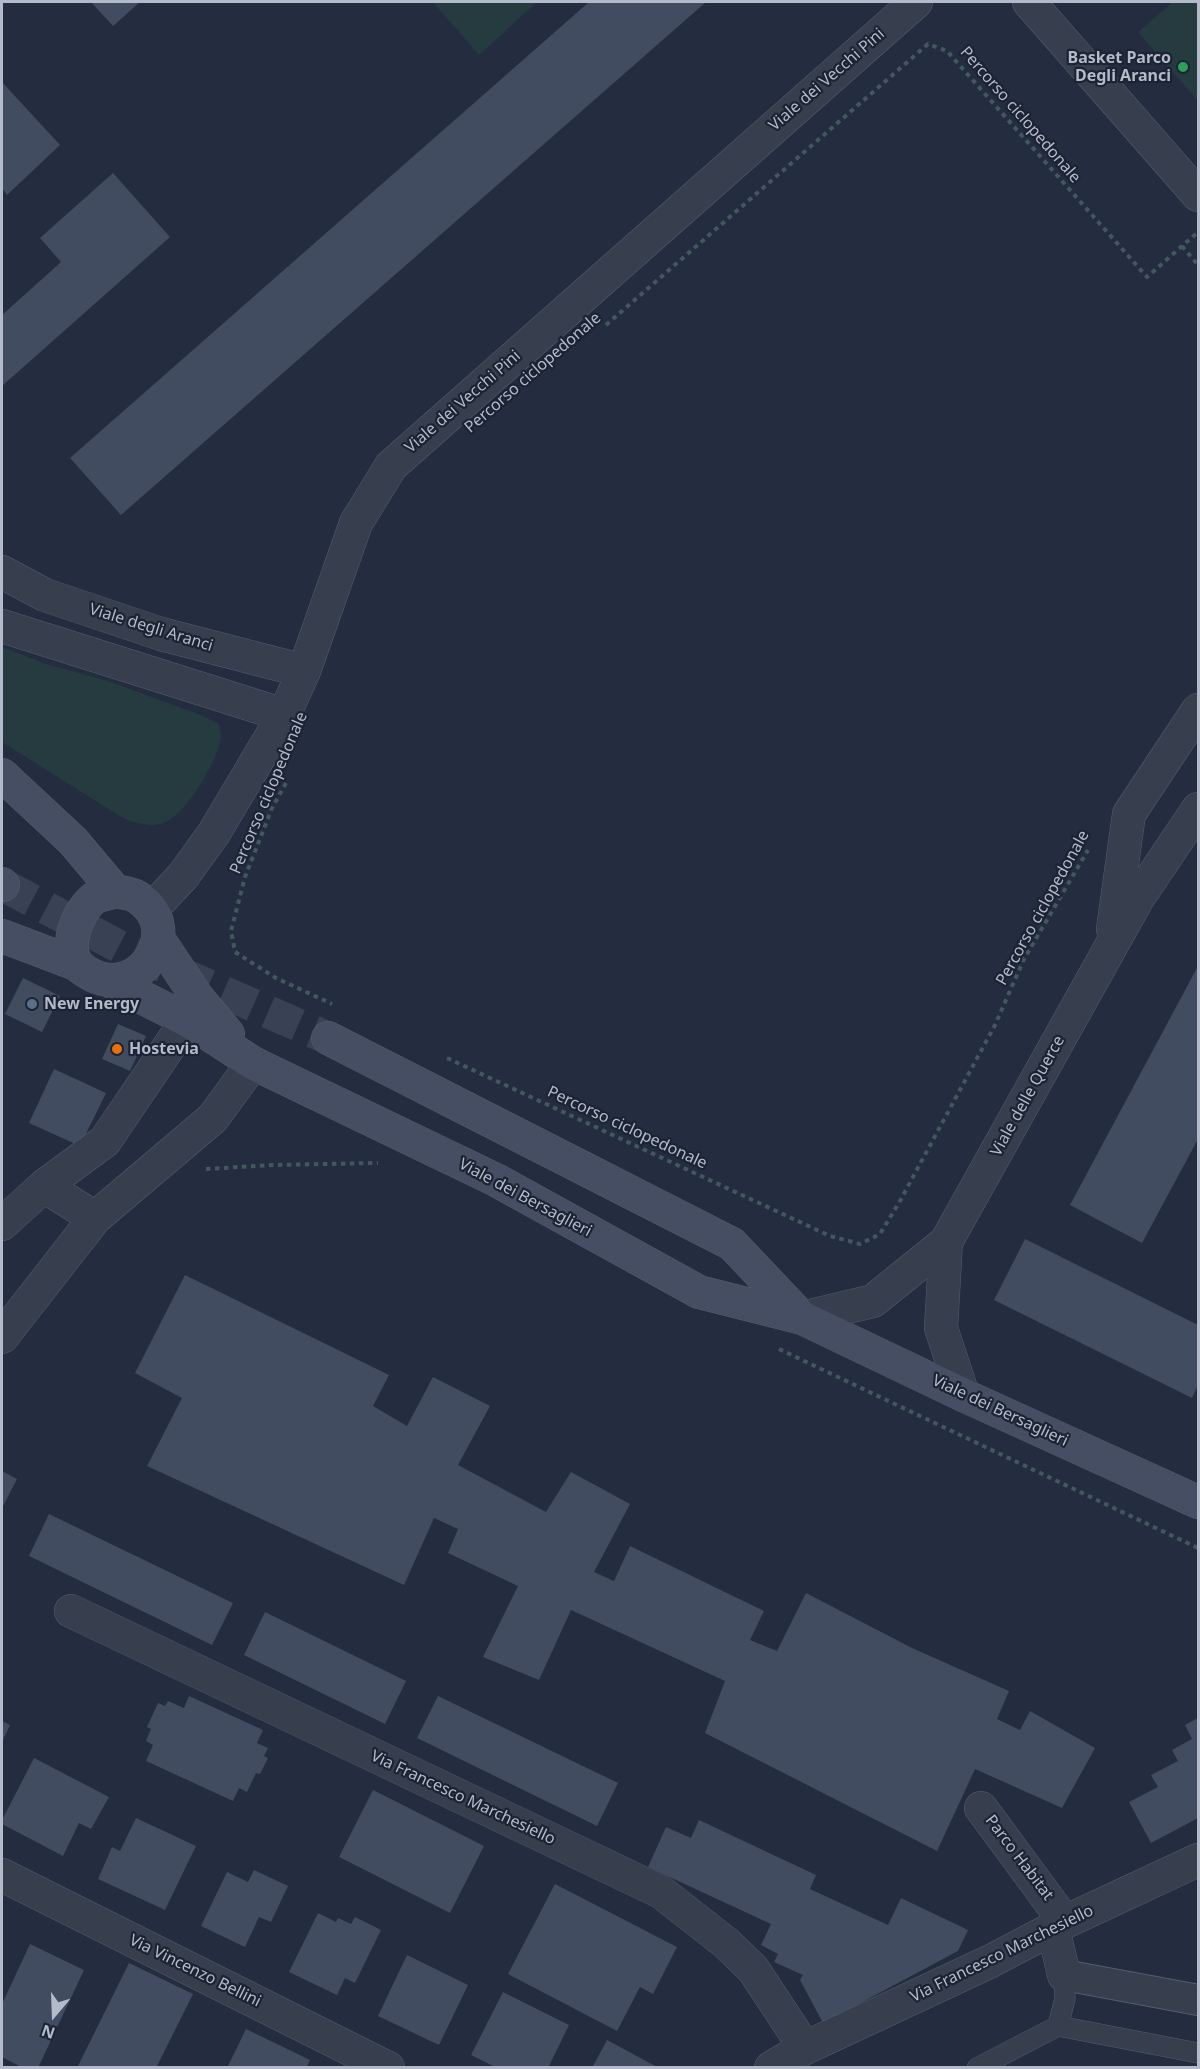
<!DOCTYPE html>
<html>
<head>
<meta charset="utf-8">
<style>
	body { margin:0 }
	#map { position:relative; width:1200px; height:2069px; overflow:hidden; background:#232d3f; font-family:"Noto Sans",sans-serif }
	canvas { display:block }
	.frame { position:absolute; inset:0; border:3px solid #b3baca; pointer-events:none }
	.north { position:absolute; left:24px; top:1985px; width:60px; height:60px; -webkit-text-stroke:4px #1c2434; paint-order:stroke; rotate:199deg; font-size:16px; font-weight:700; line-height:24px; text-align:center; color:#b3baca }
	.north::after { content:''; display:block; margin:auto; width:21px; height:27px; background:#b3baca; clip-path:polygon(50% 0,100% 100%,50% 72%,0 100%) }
</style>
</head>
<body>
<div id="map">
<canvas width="1200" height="2069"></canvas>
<div class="frame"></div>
<div class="north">N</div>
</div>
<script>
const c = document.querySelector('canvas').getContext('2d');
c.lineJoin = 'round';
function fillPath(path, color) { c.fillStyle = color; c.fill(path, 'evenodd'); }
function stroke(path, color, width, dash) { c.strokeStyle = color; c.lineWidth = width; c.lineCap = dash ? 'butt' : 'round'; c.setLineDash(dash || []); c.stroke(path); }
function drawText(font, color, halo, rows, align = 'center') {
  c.font = font + ' "Noto Sans",sans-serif'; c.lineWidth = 4.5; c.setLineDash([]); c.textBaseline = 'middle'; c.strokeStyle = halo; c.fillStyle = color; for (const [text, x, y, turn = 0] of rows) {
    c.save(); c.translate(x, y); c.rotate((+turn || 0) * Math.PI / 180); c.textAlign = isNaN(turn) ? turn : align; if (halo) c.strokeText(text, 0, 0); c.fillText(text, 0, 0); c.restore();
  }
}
const green = new Path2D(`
	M433,2H537L479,55Z
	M1173,2H1198V101L1138,32Z
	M2,647L46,664L108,681L201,715L219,724C220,730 222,737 220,743C214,766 184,819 160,824C147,827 134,822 123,818L2,742Z`);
const building = new Path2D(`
	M91,2H140L113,26Z
	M589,2H706L121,515L70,458Z
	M2,82L60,145L7,195L2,188Z
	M113,173L170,237L2,386V315L61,262L40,238Z
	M1198,966V1139L1142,1243L1070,1205Z
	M23,978L60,996L42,1032L5,1014Z
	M118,1024L146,1036L130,1071L102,1059Z
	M54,1069L106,1093L80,1146L29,1123Z
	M1025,1239L1198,1325V1385L1192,1398L994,1300Z
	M185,1275L389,1375L373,1406L407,1426L433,1377L490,1406L458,1465L546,1512L571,1472L630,1504L594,1572L614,1581L630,1546L764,1611L750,1640L777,1651L806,1593L912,1648L1009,1691L997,1719L1020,1730L1030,1711L1095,1748L1062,1808L975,1769L937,1851L705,1733L725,1681L571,1610L539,1680L483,1657L518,1586L448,1553L458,1529L434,1518L404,1585L147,1466L182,1398L135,1373Z
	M2,1471L17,1479L2,1508Z
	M49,1514L233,1603L212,1645L29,1556Z
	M265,1612L406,1681L385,1724L244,1655Z
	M189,1696L263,1730L257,1743L268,1748L264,1756L268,1758L260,1774L256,1773L247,1792L239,1788L233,1801L146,1761L153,1745L146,1741L151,1729L147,1727L158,1703L165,1706L168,1701L184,1708Z
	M438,1696L618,1783L597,1826L417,1738Z
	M1198,1718V1818L1151,1843L1129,1802L1158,1787L1151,1775L1178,1761L1172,1750L1192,1739L1185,1725Z
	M2,1721L10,1725L2,1742Z
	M34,1758L109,1797L91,1829L79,1823L63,1856L2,1824V1820Z
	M373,1790L484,1846L450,1913L339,1857Z
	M136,1818L196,1846L165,1910L98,1879L112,1847L120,1851Z
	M699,1820L816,1875L810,1889L888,1925L901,1898L968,1930L958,1951L823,2023L800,1980L803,1975L774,1962L778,1954L761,1945L771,1924L648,1867L666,1827L691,1838Z
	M254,1870L288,1886L271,1922L259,1917L245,1947L201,1926L227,1872L248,1882Z
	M555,1884L677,1947L653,1994L640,1987L617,2031L508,1974Z
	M318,1913L336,1922L338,1918L351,1924L355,1917L381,1930L355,1983L345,1978L337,1995L289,1972Z
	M30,1944L84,1970L38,2068H23L2,2057V2004Z
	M407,1955L468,1985L439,2045L378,2016Z
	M129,1963L193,1994L156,2068H77Z
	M503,1992L569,2025L548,2068H497L471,2055Z
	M246,2029L310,2060L306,2068H227Z
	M607,2040L659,2068H592Z`);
const secondaryTunnel = new Path2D(`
	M3,885L120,947L328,1038`);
const path = new Path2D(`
	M1182,246L1198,265
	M606,325L928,44L947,51L1147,277L1198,232
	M286,783L272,808L245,877L231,931L235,952L276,978L332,1004
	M447,1058L830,1236L860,1244L880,1234L900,1201L995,1025L1024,959L1088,850
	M206,1169L272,1165L378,1163
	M779,1349L1198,1548`);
const service = new Path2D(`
	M1058,2026L1198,2053
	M977,2068L1058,2026L1065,1999L1064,1975`);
const pedestrian = new Path2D(`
	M1064,1975L1198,2000`);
const minor = new Path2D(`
	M1029,2L1198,195
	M2,572L45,595L161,634L304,671
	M2,626L284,715
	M152,909L183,876L214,833L284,715L304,671L356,523L391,466L916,2
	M1113,929L1129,814L1198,710
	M44,1186L95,1218
	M2,1224L44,1186L105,1141L187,1020
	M946,1242L941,1328L963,1395
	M802,1318L873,1301L946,1242L1138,898L1198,809
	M2,1337L95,1218L213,1118L253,1063
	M71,1611L661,1892L726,1943L753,1969L805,2048
	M981,1808L1065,1922
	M2,1875L388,2068
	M1053,1928L1064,1975
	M771,2068L805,2048L991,1961L1065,1922L1198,1860`);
const secondary = new Path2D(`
	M2,775L73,841L115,891
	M2,884L3,885
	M115,891C122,893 131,893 137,897C190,930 134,1010 81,968C62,952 76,913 93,899C98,895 108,894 115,891Z
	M2,936L76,964
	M159,940L197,997L228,1034
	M112,982L187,1020L253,1063L496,1180L699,1292L802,1318L963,1395L1198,1502
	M328,1038L732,1244L802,1318`);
const markers = [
	[1183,67,6,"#2e9e5b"],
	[32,1004,6,"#5c6f8a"],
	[117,1049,6,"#e8710a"]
];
const poiNames = [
	["Basket Parco",1171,58,"right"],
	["Degli Aranci",1171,76,"right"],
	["New Energy",44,1004],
	["Hostevia",129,1049]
];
const streetNames = [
	["Viale dei Vecchi Pini",827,80,-41],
	["Percorso ciclopedonale",1020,115,49],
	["Percorso ciclopedonale",533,373,-41],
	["Viale dei Vecchi Pini",463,402,-41],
	["Viale degli Aranci",151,628,17],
	["Percorso ciclopedonale",269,793,-67],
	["Percorso ciclopedonale",1043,908,-61],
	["Viale delle Querce",1028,1096,-61],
	["Percorso ciclopedonale",627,1128,25],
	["Viale dei Bersaglieri",525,1198,28],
	["Viale dei Bersaglieri",1000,1411,25],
	["Via Francesco Marchesiello",463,1798,25],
	["Parco Habitat",1019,1858,53],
	["Via Francesco Marchesiello",1002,1954,-26],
	["Via Vincenzo Bellini",195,1971,26]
];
fillPath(green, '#253b40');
fillPath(building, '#424c61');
stroke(secondaryTunnel, '#394254', 33, [33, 16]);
stroke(service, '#555d6d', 21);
stroke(pedestrian, '#555d6d', 32);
stroke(minor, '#555d6d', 34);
stroke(secondary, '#555d6d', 34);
stroke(path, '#43585d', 4, [4.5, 4.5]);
stroke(service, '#373f4f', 20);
stroke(pedestrian, '#373f4f', 30);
stroke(minor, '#373f4f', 33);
stroke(secondary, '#454e62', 33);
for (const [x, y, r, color] of markers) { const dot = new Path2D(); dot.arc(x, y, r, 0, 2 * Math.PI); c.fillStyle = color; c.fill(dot); stroke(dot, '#1c2434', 2); }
drawText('bold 16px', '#b3baca', '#1c2434', poiNames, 'left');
drawText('16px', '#b3baca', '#1c2434', streetNames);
</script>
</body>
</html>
